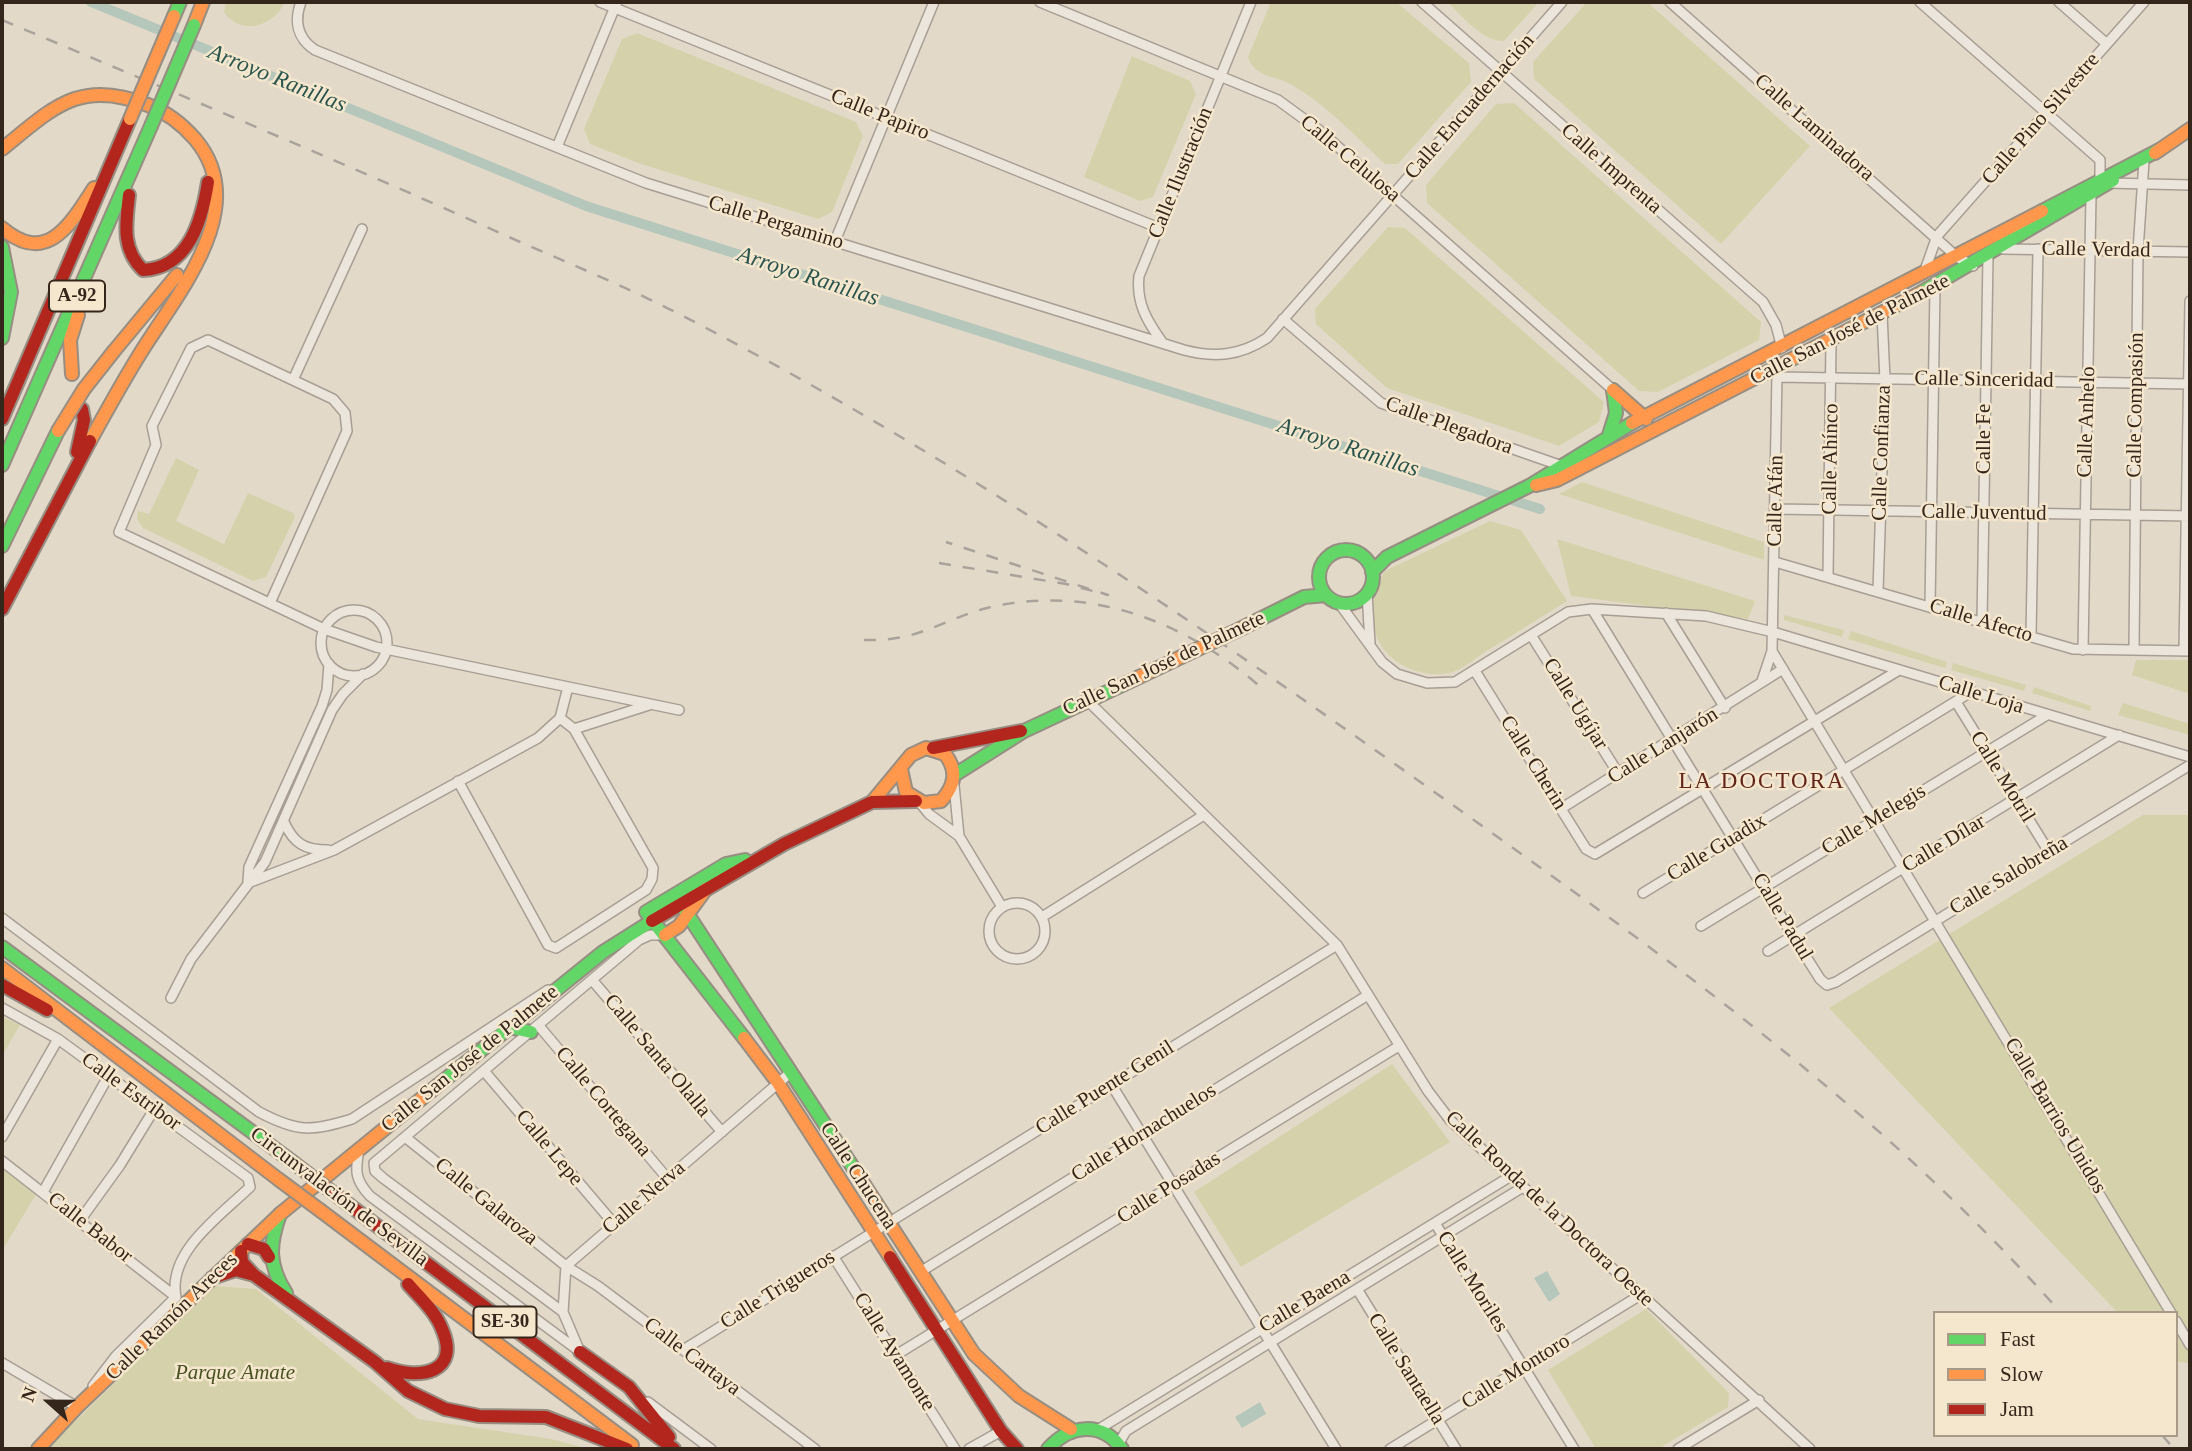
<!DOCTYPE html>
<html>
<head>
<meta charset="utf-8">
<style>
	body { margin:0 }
	#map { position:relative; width:2192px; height:1451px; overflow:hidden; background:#e3d9c9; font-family:Georgia,serif }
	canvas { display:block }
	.frame { position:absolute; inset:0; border:4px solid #35261b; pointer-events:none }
	.legend { position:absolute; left:1933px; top:1311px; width:245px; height:126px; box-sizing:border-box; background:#f5e7cd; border:2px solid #a89a86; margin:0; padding:9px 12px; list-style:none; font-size:21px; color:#35261b }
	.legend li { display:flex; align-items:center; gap:14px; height:35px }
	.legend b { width:35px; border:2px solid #a89a86 }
	.north { position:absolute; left:14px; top:1367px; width:70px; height:70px; -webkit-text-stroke:5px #f5e7cd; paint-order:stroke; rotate:291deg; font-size:19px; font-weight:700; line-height:28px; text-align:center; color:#35261b }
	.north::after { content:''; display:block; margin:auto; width:24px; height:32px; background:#35261b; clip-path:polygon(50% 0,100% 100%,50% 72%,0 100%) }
</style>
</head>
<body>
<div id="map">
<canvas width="2192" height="1451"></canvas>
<div class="frame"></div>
<ul class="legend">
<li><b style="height:9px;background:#63d668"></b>Fast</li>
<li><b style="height:9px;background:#ff974d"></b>Slow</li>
<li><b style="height:9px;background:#b3261e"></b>Jam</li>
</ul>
<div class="north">N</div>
</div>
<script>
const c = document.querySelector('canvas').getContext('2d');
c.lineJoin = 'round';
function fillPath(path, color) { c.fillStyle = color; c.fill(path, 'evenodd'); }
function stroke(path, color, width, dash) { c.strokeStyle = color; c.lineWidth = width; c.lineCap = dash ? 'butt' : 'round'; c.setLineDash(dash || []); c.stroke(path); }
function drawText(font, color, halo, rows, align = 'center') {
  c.font = font + ' Georgia,serif'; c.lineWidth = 5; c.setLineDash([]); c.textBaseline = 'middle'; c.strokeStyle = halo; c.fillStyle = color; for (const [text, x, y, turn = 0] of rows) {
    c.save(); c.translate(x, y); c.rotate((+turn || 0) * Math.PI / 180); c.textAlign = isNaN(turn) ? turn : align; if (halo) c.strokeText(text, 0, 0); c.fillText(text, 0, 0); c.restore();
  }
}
const green = new Path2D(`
	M226,2H285C274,26 241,37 224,12Z
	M1271,2H1396L1469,63L1471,82L1398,164H1385C1355,136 1327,105 1292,85C1275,75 1255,78 1248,57Z
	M1447,2H1539L1504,41C1482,42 1462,15 1447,2Z
	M1587,2H1647L1810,146L1721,244L1534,79L1533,62Z
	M637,33L856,122L863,136L832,212L818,219L641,164L590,144L584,129L622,39Z
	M1132,56L1190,81L1196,94L1153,197L1140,201L1084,177Z
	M1514,103L1761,322L1759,340L1658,392L1639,391L1427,203L1426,185L1496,104Z
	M1388,227L1405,228L1604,402L1599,422L1559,446L1387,388L1316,324L1315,309Z
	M176,458L199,470L176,521L224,544L248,493L293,513L295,517L266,577L253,581L143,528L137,519L138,511L149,514Z
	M1582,482L1764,542V560L1559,494Z
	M1490,521L1521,530L1567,601C1540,618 1513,635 1485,652C1476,658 1464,668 1453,672C1425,680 1387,665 1377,637C1369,616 1372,589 1385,571Z
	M1557,539L1755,601L1748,619L1571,596Z
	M1784,615L1844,630L1842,637L1784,620Z
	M1851,631L1947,662L1945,668L1848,639Z
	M2136,660H2190V694L2132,675Z
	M1953,663L2026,685L2024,691L1951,670Z
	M2034,687L2091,706L2090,711L2032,693Z
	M2123,703L2190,724V735L2118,715Z
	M2143,815H2190V1363L2176,1362V1313H2118L1829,1008Z
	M2,1017L20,1025L2,1056Z
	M1392,1064L1450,1142L1241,1267L1194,1192Z
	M2,1164L38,1191L2,1251Z
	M214,1286L256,1289L418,1419L551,1439L589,1449H47Z
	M1646,1309L1729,1393L1728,1407L1658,1449H1596L1548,1370Z`);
const water = new Path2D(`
	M1547,1271L1560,1294L1549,1302L1534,1278Z
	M1260,1402L1266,1414L1242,1428L1235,1417Z`);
const canal = new Path2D(`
	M91,2L586,206L1540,509`);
const street = new Path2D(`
	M301,2C294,21 297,38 315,50L646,183L1184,350C1214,358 1240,356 1267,338L1562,2
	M600,2L1159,228
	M1040,2L1278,100L1319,130L1613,390
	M1422,2L1763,302L1776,325L1782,348
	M1670,2L1957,257L1973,266
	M1920,2L2100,160V179L2108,183L2190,185
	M2059,2L2107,44
	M557,147L617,2
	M835,241L934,2
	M2003,249L2190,252
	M1924,273L1937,236L2144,2
	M1283,319L1381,403L1559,465
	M1162,342C1147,321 1136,303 1139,276L1251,2
	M1778,377L2190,384
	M293,380L362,229
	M1777,509L2190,516
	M1775,562L2073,649L2190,651
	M1828,577L1831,341
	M1878,591L1885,380L1882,314
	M1367,593L1370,643
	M270,603L347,431L345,413L333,399L208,340L191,348L152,426L156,445L119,532L324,629L376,647L679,710
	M1339,603L1382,662L1397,674L1427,683L1455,682L1568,612L1592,609L1706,616L1773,632L2190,757
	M1930,606L1935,286
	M1592,609L1793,936L1820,979L1827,985L1836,982L2190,765
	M321 643a33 33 0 1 1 66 0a33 33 0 1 1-66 0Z
	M1666,613L1725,708
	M1982,622L1988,257
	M1531,635L1618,773
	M2031,636L2038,249
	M2083,650L2091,195
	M2134,650L2138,251L2144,161
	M2184,650L2190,301
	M1772,651L2171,1313
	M1475,671L1586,849L1595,854L1899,670
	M1762,681L1772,651L1777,374
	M1088,701L1337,945L1428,1091L1450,1120L1810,1449
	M1956,702L2049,852
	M574,729L649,705
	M458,781L548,945L556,948L646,890L652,879L653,868L574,729L560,718
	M954,785L959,836
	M920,803L929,814L959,836L1002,907
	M1562,808L1783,669
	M284,822C294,844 305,850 328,850
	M248,882L249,867L322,706L327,690L329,664
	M248,883L334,850L538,738L560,718L568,687
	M1643,893L1971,692
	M989 931a28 28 0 1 1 56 0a28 28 0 1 1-56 0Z
	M1042,917L1204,815
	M2,918L259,1112C297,1132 311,1132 352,1119L548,990
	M1701,926L2047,715
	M1768,951L2119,735
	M593,981L722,1132
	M171,998L191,959L265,862L332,710L343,694L363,674
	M2,1008L58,1039L248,1178L250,1187C221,1215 167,1252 176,1297L116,1356L93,1386
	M539,1026L667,1178
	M484,1071L614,1224
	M1111,1084L1336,1449
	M2,1137L58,1039
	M405,1137L566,1266L598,1286L815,1449
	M359,1150C355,1171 355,1180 370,1196L579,1351
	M2,1161L176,1297
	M43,1192L109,1075
	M81,1219L120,1165L155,1108
	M1435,1223L1574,1449
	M833,1256L955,1449
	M920,1272L1368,995
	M1357,1289L1456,1449
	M563,1312L383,1178L375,1171L374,1163L639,940L650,935H665
	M2176,1321L2190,1345
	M683,1350L1337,945
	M580,1352L563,1312L566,1266L790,1073
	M896,1355L1399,1046
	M2,1363L77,1407L80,1403
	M648,1402L711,1449
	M1099,1429L1511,1176
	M1119,1443L1126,1431L1523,1187
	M969,1449L1001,1431
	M1390,1449L1642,1294
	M1678,1449L1759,1400`);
const fast = new Path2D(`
	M174,16L180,2
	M2042,211L2159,150
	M2,247L11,292L2,338
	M1922,292L2113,180
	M1609,435L1616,413L1613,390
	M2,465L151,126
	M2,546L58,431
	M1319 577a27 27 0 1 1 54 0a27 27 0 1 1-54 0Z
	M1372,572L1387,557L1529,486L1632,423
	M1242,628L1304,597L1326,595
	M956,774L1024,731L1137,678
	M677,898L858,1175
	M2,947L294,1163
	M509,1027L531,1032
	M744,1038L646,912L726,864L745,860
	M437,1086L603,952L652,921
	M280,1214C269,1245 268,1265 286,1293
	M1048,1449C1070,1424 1102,1421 1122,1449`);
const slow = new Path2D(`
	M194,25L203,2
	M2,149C53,108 79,78 148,105C166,112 182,124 195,139C252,206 180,290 143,349C124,379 107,410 90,441
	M2155,153L2190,129
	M2,228C47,266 70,225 94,188
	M114,351L177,275
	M72,374L70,340L78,315
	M1613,390L1646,419
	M1632,423L2042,211
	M1536,485L1557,480L1922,292
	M872,802L911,755L926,748L945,754C958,771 955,786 941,801L924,803L906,792L901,769
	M665,935L679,926L706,889
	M2,968L278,1179
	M744,1038L778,1083L890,1257
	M858,1175L974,1354L1019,1396L1071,1429
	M321,1211L632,1445
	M38,1449L77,1407L280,1214L437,1086`);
const jam = new Path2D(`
	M129,195C126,223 121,249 143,270C189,268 202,220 208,182
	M2,419L130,119
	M77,452L84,420L82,409
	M2,609L90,441
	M933,748L1021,731
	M652,921L784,844L872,802L916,801
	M2,985L47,1010
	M336,1195L674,1449
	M248,1244L264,1249L269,1257
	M241,1251L242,1262L254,1275
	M890,1257L1001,1431L1017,1449
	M212,1278L236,1270L254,1275L375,1362L408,1391L445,1409L479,1416L546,1417L627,1449
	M580,1352L629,1387L669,1437
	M387,1368C420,1380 461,1373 442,1329C435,1311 420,1298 408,1284`);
const rail = new Path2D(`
	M2,20C168,90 335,159 500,233C560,260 621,284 679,314C964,460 1218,638 1478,823C1687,972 1890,1119 2061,1313
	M939,563L1066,584L1108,595L946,542
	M864,640C874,640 885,640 896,638C927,634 957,615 987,608C1090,583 1187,622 1264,690
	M2162,1435L2174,1449`);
const fastBridge = new Path2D(`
	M151,126L194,25`);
const slowBridge = new Path2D(`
	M130,119L174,16
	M58,431L84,389L114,351
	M1137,678L1242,628
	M278,1179L321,1211`);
const jamBridge = new Path2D(`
	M294,1163L336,1195`);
const shields = [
	[77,296,56],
	[505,1322,63]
];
const shieldNames = [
	["A-92",77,296],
	["SE-30",505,1322]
];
const streetNames = [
	["Calle Encuadernación",1470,107,-49],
	["Calle Papiro",880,115,22],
	["Calle Pino Silvestre",2041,119,-49],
	["Calle Laminadora",1814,128,41],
	["Calle Celulosa",1350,159,40],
	["Calle Imprenta",1611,169,41],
	["Calle Ilustración",1181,173,-68],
	["Calle Pergamino",776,223,17],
	["Calle Verdad",2096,250,1],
	["Calle San José de Palmete",1850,330,-27],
	["Calle Sinceridad",1984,380,1],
	["Calle Compasión",2136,405,-89],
	["Calle Anhelo",2087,422,-88],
	["Calle Plegadora",1449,426,20],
	["Calle Fe",1984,439,-90],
	["Calle Confianza",1882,453,-88],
	["Calle Ahínco",1831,459,-89],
	["Calle Afán",1776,501,-89],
	["Calle Juventud",1984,513,1],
	["Calle Afecto",1981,621,17],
	["Calle San José de Palmete",1164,664,-25],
	["Calle Loja",1981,695,17],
	["Calle Ugíjar",1575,704,58],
	["Calle Lanjarón",1663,746,-32],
	["Calle Cherin",1533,763,58],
	["Calle Motril",2002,777,58],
	["Calle Melegis",1874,820,-31],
	["Calle Dílar",1944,844,-31],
	["Calle Guadix",1717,848,-31],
	["Calle Salobreña",2009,876,-31],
	["Calle Padul",1782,917,59],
	["Calle Santa Olalla",657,1056,50],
	["Calle San José de Palmete",470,1059,-39],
	["Calle Puente Genil",1105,1088,-32],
	["Calle Estribor",131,1092,36],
	["Calle Cortegana",603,1102,50],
	["Calle Barrios Unidos",2055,1116,59],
	["Calle Hornachuelos",1144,1133,-32],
	["Calle Lepe",549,1148,50],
	["Calle Chucena",858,1176,57],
	["Calle Posadas",1169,1188,-32],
	["Circunvalación de Sevilla",339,1197,37],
	["Calle Nerva",644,1198,-40],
	["Calle Galaroza",486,1202,39],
	["Calle Ronda de la Doctora Oeste",1549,1209,43],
	["Calle Babor",90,1228,38],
	["Calle Moriles",1472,1282,58],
	["Calle Trigueros",778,1290,-32],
	["Calle Baena",1305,1302,-31],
	["Calle Ramón Areces",172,1317,-44],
	["Calle Ayamonte",894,1352,58],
	["Calle Cartaya",692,1357,37],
	["Calle Santaella",1406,1369,58],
	["Calle Montoro",1516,1372,-32]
];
const parkNames = [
	["Parque Amate",235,1373]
];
const waterNames = [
	["Arroyo Ranillas",277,79,22],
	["Arroyo Ranillas",808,277,18],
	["Arroyo Ranillas",1348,448,18]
];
const neighbourhoodNames = [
	["LA DOCTORA",1762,782]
];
fillPath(green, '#d5d2ab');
fillPath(water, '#b5c7ba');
stroke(canal, '#b5c7ba', 10);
stroke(street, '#a89e93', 12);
stroke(fast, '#978e83', 16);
stroke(slow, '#978e83', 16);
stroke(jam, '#978e83', 16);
stroke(street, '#ebe5db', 9);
stroke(fast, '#63d668', 12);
stroke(slow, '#ff974d', 12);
stroke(jam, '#b3261e', 12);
stroke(rail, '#aaa39b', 2.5, [12, 12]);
stroke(fastBridge, '#978e83', 16, []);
stroke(slowBridge, '#978e83', 16, []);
stroke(jamBridge, '#978e83', 16, []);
stroke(fastBridge, '#63d668', 12);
stroke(slowBridge, '#ff974d', 12);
stroke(jamBridge, '#b3261e', 12);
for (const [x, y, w] of shields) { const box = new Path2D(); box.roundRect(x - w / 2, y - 15.5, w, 31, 5); c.fillStyle = '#f5e7cd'; c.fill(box); stroke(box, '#35261b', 2); }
drawText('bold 19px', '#35261b', null, shieldNames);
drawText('21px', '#35261b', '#f5e7cd', streetNames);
drawText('italic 21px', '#495222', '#f5e7cd', parkNames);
drawText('italic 23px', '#2a554f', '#f5e7cd', waterNames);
c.letterSpacing = '2px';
drawText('23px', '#62241b', '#f5e7cd', neighbourhoodNames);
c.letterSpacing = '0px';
</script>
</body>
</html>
